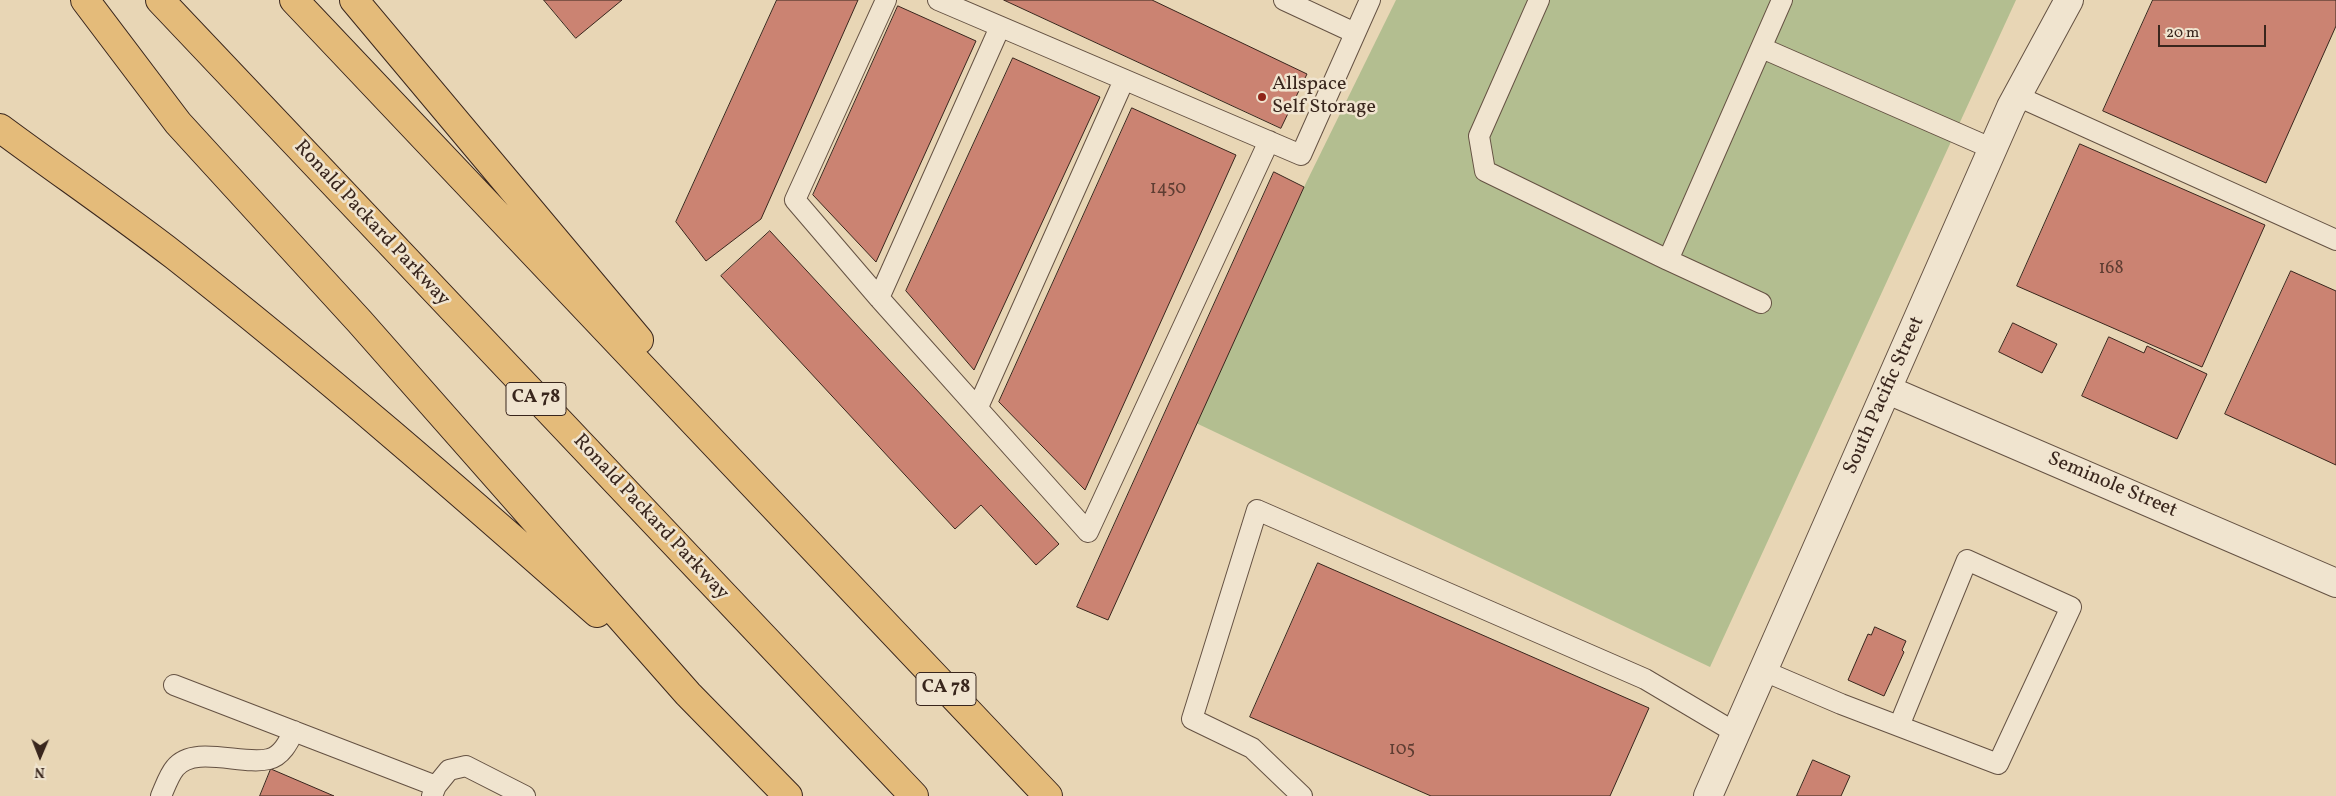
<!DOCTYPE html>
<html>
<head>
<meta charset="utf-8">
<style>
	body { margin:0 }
	#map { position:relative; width:2336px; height:796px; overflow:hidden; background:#e8d6b5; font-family:Vollkorn,serif }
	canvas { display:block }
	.north { position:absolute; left:15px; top:731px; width:50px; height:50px; -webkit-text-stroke:4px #f0e4cf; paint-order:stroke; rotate:181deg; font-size:14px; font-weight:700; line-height:20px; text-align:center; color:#39261d }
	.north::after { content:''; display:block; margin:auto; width:18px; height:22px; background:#39261d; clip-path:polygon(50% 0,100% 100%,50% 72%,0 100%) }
	.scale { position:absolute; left:2158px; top:25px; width:108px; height:22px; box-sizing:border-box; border:2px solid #39261d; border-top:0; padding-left:6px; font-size:15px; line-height:18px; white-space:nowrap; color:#39261d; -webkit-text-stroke:4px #f0e4cf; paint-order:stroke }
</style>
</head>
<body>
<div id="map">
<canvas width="2336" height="796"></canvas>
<div class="north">N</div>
<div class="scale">20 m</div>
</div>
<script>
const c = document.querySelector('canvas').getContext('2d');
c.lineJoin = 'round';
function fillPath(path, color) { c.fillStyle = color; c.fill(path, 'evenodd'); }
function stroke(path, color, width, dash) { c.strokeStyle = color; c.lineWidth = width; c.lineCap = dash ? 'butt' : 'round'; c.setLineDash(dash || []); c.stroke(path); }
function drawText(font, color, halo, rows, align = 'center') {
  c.font = font + ' Vollkorn,serif'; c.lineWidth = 5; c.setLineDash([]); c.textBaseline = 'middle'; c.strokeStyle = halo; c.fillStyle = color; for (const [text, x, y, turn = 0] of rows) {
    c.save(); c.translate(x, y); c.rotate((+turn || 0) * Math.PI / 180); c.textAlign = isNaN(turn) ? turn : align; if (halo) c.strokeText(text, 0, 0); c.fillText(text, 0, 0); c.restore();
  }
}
const green = new Path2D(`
	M1396,0H2016L1710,667L1196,423L1304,187Z`);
const building = new Path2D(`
	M544,0H622L576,38Z
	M777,0H858L761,219L706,261L676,222Z
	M1004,0H1152L1307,74L1281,128Z
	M2153,0H2336V26L2266,183L2103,111Z
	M898,6L976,41L876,262L813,195Z
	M1013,58L1100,97L974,370L906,291Z
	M1132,108L1236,155L1085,490L999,402Z
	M2080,144L2265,225L2202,367L2017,286Z
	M1274,172L1304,187L1108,620L1077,607Z
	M770,231L1059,544L1036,565L981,505L955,529L721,276Z
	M2291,271L2336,291V465L2225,414Z
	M2013,323L2057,344L2042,373L1999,352Z
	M2109,337L2144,353L2147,346L2207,374L2177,439L2082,396Z
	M1318,563L1649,708L1610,796H1431L1250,717Z
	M1875,627L1906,641L1902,650L1904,652L1884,696L1848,680L1868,634L1871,635Z
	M1813,760L1850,776L1841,796H1797Z
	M271,769L334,796H260Z`);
const service = new Path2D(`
	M886,0L795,200L879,298L1088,532L1269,141
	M938,0L1301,155L1370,0
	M1284,0L1355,33
	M1539,0L1479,136L1485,171L1668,260
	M1762,48L1993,149
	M2017,96L2336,240
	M879,298L1000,27
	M1761,303L1668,260L1782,0
	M978,407L1124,80
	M1764,671L1841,704L1998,764L2071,607L1967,560L1899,726
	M174,685L436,786L432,796
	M436,786L449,770L466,766L525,796
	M161,796C165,787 169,775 175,768C194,744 243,766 269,759C282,756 289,741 294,731
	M1302,796L1252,748L1192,719L1257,510L1645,679L1736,733`);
const minor = new Path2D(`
	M1888,390L2336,583`);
const tertiary = new Path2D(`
	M1708,796L2011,107L2069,0`);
const motorway = new Path2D(`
	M85,0L178,123L360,322L688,694L788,796
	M160,0L914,796
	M294,0L1048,796
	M354,0L639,340
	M0,128C58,171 118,212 175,256C320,370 459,491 597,613`);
const markers = [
	[1262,97,5,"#8f2418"]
];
const numberNames = [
	["1450",1168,190],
	["168",2111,270],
	["105",1402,751]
];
const shields = [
	[536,399,60],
	[946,689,60]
];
const shieldNames = [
	["CA 78",536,399],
	["CA 78",946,689]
];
const poiNames = [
	["Allspace",1272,85],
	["Self Storage",1272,108]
];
const streetNames = [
	["Ronald Packard Parkway",371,224,47],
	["South Pacific Street",1885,396,-66],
	["Seminole Street",2112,486,23],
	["Ronald Packard Parkway",650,518,47]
];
fillPath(green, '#b3be90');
fillPath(building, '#cb8372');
stroke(building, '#39261d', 1);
stroke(service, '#655243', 22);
stroke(minor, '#655243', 30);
stroke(tertiary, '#655243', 30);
stroke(motorway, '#39261d', 30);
stroke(service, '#f0e4cf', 20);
stroke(minor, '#f0e4cf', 28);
stroke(tertiary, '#f0e4cf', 28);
stroke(motorway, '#e4bb7a', 28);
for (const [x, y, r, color] of markers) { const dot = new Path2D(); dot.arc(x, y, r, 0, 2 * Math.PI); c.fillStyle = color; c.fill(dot); stroke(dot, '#f0e4cf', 2); }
drawText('18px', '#5e3d32', null, numberNames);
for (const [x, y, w] of shields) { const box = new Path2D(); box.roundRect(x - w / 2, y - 16.5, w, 33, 4); c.fillStyle = '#f0e4cf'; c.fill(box); stroke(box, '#39261d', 1); }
drawText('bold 19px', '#39261d', null, shieldNames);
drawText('20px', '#39261d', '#f0e4cf', poiNames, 'left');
drawText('20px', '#39261d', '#f0e4cf', streetNames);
</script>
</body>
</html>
